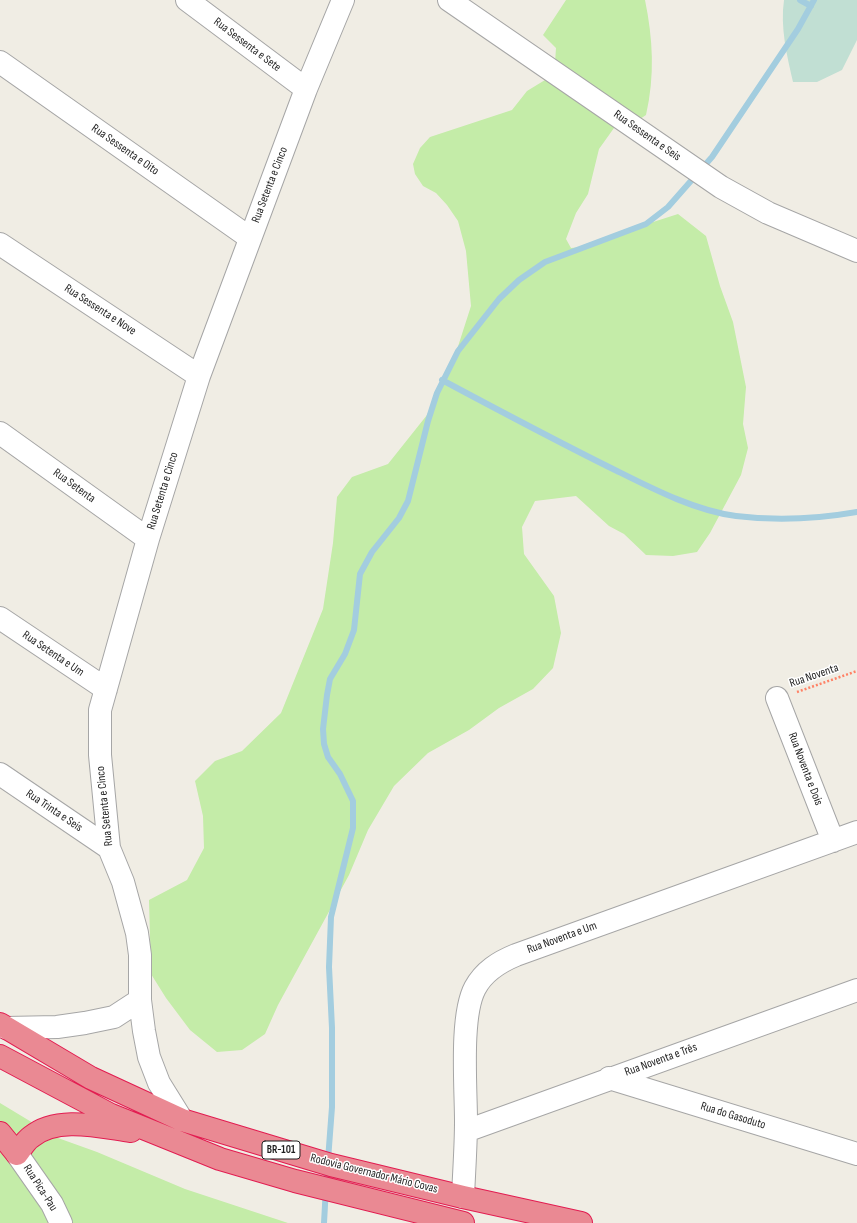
<!DOCTYPE html>
<html>
<head>
<meta charset="utf-8">
<style>
	body { margin:0 }
	canvas { display:block; background:#f0ede4 }
</style>
</head>
<body>
<canvas width="857" height="1223"></canvas>
<script>
const c = document.querySelector('canvas').getContext('2d');
c.lineJoin = 'round';
function fillPath(path, color) { c.fillStyle = color; c.fill(path, 'evenodd'); }
function stroke(path, color, width, dash) { c.strokeStyle = color; c.lineWidth = width; c.lineCap = dash ? 'butt' : 'round'; c.setLineDash(dash || []); c.stroke(path); }
function drawText(font, color, halo, rows, align = 'center') {
  c.font = font + ' "Sofia Sans Condensed",sans-serif'; c.lineWidth = 3; c.setLineDash([]); c.textBaseline = 'middle'; c.strokeStyle = halo; c.fillStyle = color; for (const [text, x, y, turn = 0] of rows) {
    c.save(); c.translate(x, y); c.rotate((+turn || 0) * Math.PI / 180); c.textAlign = isNaN(turn) ? turn : align; if (halo) c.strokeText(text, 0, 0); c.fillText(text, 0, 0); c.restore();
  }
}
const grass = new Path2D(`
	M566,0H645C653,39 655,76 646,115L634,123L614,128L599,149L588,194L576,213L566,239L571,248L582,247L622,232L678,214L706,236L720,286L733,322L746,387L743,424L748,448L741,475L710,533L697,552L673,556L646,555L624,534L609,526L576,496L535,501L522,527L524,554L554,596L561,633L553,668L533,689L499,708L469,730L428,753L394,786L368,830L349,875L278,1005L265,1034L242,1050L217,1052L190,1030L166,998L151,974L149,900L187,880L204,848L203,816L195,781L215,761L242,751L281,713L323,609L333,543L337,497L352,477L388,464L427,415L453,362L471,306L466,251L458,221L447,205L436,193L423,186L415,174L413,164L420,148L430,137L512,110L527,91L545,80L555,63L556,48L543,35Z
	M0,1103L58,1138L97,1152L185,1189L288,1223H0Z`);
const wetland = new Path2D(`
	M784,0H857V40L842,70L817,82H793C787,56 780,27 784,0Z`);
const stream = new Path2D(`
	M800,0L811,6
	M442,380C500,411 558,442 617,471C653,489 696,511 736,516C776,521 817,519 857,512
	M328,1160L332,1107V1028L329,967L331,917L353,828V801L340,774L328,757L324,744L323,729L327,695L330,679L345,654L354,630L360,574L372,552L399,518L408,501L428,421L437,393L458,351L499,299L519,280L545,262L646,224L668,207L712,157L798,29L814,0
	M324,1223L327,1169`);
const path = new Path2D(`
	M797,692L857,671`);
const minor = new Path2D(`
	M187,0L306,89
	M449,0L721,187L768,213L857,251
	M0,62L250,238
	M0,244L199,376
	M0,433L148,539
	M0,618L106,689
	M777,698L833,841
	M0,774L109,848
	M6,1028L57,1027L85,1023L114,1017L140,1000
	M609,1078L857,1154
	M182,1120L159,1083L149,1057L144,1031L140,1000V955L137,933L123,882L109,848L100,755V710L148,539L199,376L306,89L343,0
	M466,1131L857,990
	M17,1154L52,1204L61,1223
	M463,1197C464,1172 466,1146 466,1121C466,1088 460,1016 475,988C484,971 499,962 516,955L857,832`);
const highway = new Path2D(`
	M0,1024L91,1078L182,1120L331,1165L463,1197L581,1223
	M0,1056L111,1115L220,1159L295,1181L463,1223
	M0,1133L17,1154C21,1149 25,1141 31,1137C57,1115 101,1127 131,1131`);
const shields = [
	[281,1150,38]
];
const shieldNames = [
	["BR-101",281,1150]
];
const streetNames = [
	["Rua Sessenta e Sete",247,45,37],
	["Rua Sessenta e Seis",647,136,35],
	["Rua Sessenta e Oito",125,150,35],
	["Rua Setenta e Cinco",270,185,-69],
	["Rua Sessenta e Nove",100,310,33],
	["Rua Setenta",74,486,36],
	["Rua Setenta e Cinco",163,491,-73],
	["Rua Setenta e Um",53,654,34],
	["Rua Noventa",814,676,-19],
	["Rua Noventa e Dois",805,769,69],
	["Rua Setenta e Cinco",105,806,-96],
	["Rua Trinta e Seis",54,811,34],
	["Rua Noventa e Um",562,938,-20],
	["Rua Noventa e Três",661,1060,-20],
	["Rua do Gasoduto",733,1116,17],
	["Rodovia Governador Mário Covas",374,1174,14],
	["Rua Pica-Pau",40,1188,57]
];
fillPath(grass, '#c4eca8');
fillPath(wetland, '#c1dfd3');
stroke(stream, '#a3cddf', 6);
stroke(minor, '#a6a6a6', 24);
stroke(highway, '#e21d51', 24);
stroke(path, '#ff8266', 2.5, [2, 2]);
stroke(minor, '#fff', 22);
stroke(highway, '#ea8993', 22);
for (const [x, y, w] of shields) { const box = new Path2D(); box.roundRect(x - w / 2, y - 9, w, 18, 3); c.fillStyle = '#fff'; c.fill(box); stroke(box, '#1f1f1f', 1); }
drawText('bold 11px', '#1f1f1f', null, shieldNames);
drawText('12px', '#1f1f1f', '#fff', streetNames);
</script>
</body>
</html>
